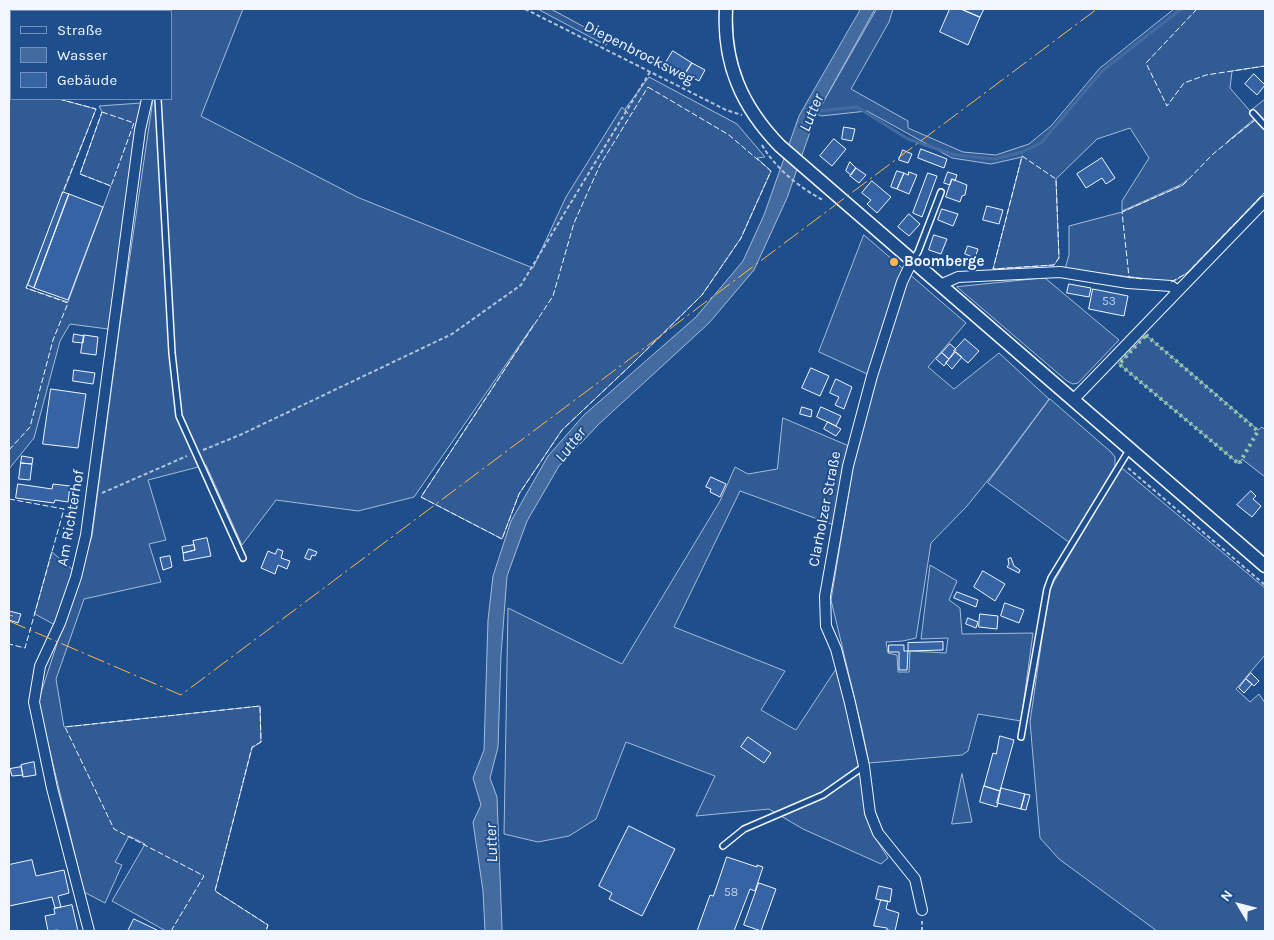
<!DOCTYPE html>
<html>
<head>
<meta charset="utf-8">
<style>
	body { margin:0 }
	#map { position:relative; width:1274px; height:940px; overflow:hidden; background:#1f4e8c; font-family:Karla,sans-serif }
	canvas { display:block }
	.frame { position:absolute; inset:0; border:10px solid #f2f6ff; pointer-events:none }
	.legend { position:absolute; left:10px; top:10px; width:162px; height:90px; box-sizing:border-box; background:#1f4e8c; border:1px solid #7391ba; margin:0; padding:6px 9px; list-style:none; font-size:15px; color:#f2f6ff }
	.legend li { display:flex; align-items:center; gap:10px; height:25px }
	.legend b { width:25px; border:1px solid #7391ba }
	.north { position:absolute; left:1214px; top:880px; width:50px; height:50px; -webkit-text-stroke:4px #1f4e8c; paint-order:stroke; rotate:307deg; font-size:14px; font-weight:700; line-height:20px; text-align:center; color:#f2f6ff }
	.north::after { content:''; display:block; margin:auto; width:18px; height:22px; background:#f2f6ff; clip-path:polygon(50% 0,100% 100%,50% 72%,0 100%) }
</style>
</head>
<body>
<div id="map">
<canvas width="1274" height="940"></canvas>
<div class="frame"></div>
<ul class="legend">
<li><b style="height:6px;background:#1f4e8c"></b>Straße</li>
<li><b style="height:14px;background:#446ba0"></b>Wasser</li>
<li><b style="height:14px;background:#3563a3"></b>Gebäude</li>
</ul>
<div class="north">N</div>
</div>
<script>
const c = document.querySelector('canvas').getContext('2d');
c.lineJoin = 'round';
function fillPath(path, color) { c.fillStyle = color; c.fill(path, 'evenodd'); }
function stroke(path, color, width, dash) { c.strokeStyle = color; c.lineWidth = width; c.lineCap = dash ? 'butt' : 'round'; c.setLineDash(dash || []); c.stroke(path); }
function drawText(font, color, halo, rows, align = 'center') {
  c.font = font + ' Karla,sans-serif'; c.lineWidth = 4; c.setLineDash([]); c.textBaseline = 'middle'; c.strokeStyle = halo; c.fillStyle = color; for (const [text, x, y, turn = 0] of rows) {
    c.save(); c.translate(x, y); c.rotate((+turn || 0) * Math.PI / 180); c.textAlign = isNaN(turn) ? turn : align; if (halo) c.strokeText(text, 0, 0); c.fillText(text, 0, 0); c.restore();
  }
}
const built = new Path2D(`
	M9,9H53L52,11H11V88L9,87Z
	M164,9H243L201,116L357,197L533,268L566,197L622,107L628,114L625,109L649,77L737,124L765,157L757,158L771,171L741,238L702,295L631,365L562,430L519,494L502,539L421,497L534,324L414,497L358,511L276,500L242,545L206,465L148,480L166,540L149,544L161,582L84,599L56,679L64,727L260,706L261,742L252,748L215,891L268,925L266,931H166L112,901L145,844L129,836L115,862L122,865L105,903L84,892L38,702L92,536L119,331L153,99H171V11H164Z
	M538,9H551L610,41L606,45Z
	M877,9H893L889,22L851,89L908,121V128L963,152L996,155L1029,144L1051,126L1100,68L1174,9H1265V66L1232,71L1230,88L1250,111L1265,99V124L1259,118L1254,119L1227,142L1255,120L1265,131V192L1187,273L1173,282L1065,269L1069,255V226L1122,212L1183,185L1188,179L1182,184L1122,211V201L1149,158L1130,128L1097,139L1056,179L1059,258L1054,265L993,269L1022,157L991,164L952,158L867,111L821,116L817,114Z
	M10,90H11V99H59L96,109L26,288L68,302L111,186L80,174L102,112L99,106L141,103L108,329L70,324L60,341L34,438L9,469Z
	M864,235L966,323L928,367L954,389L999,353L1049,399L997,469L967,506L931,543L916,638L903,641L886,642L888,653L897,655L898,672H909L910,651L946,653L948,638L921,639L930,565L957,581L949,600L960,608L962,634L1033,633L1021,721L978,714L968,751L962,755L869,763L862,729L831,600L853,467L876,378L819,352Z
	M1045,278L1119,340L1078,383L1073,384L1067,381L957,287Z
	M1146,335L1258,430L1262,427L1265,430V477L1242,459L1239,464L1119,364Z
	M1050,399L1111,452L1115,457V466L1070,543L988,483Z
	M783,418L849,446L834,525L740,491L674,627L785,671L761,710L796,730L836,669L846,704L868,813L874,836L888,858L881,864L803,829L769,809L696,816L715,776L626,742L596,819L569,836L538,842L504,834L508,608L622,664L720,501L735,467L748,474L777,469Z
	M1123,469L1265,588V655L1236,689L1250,702L1259,694L1265,703V931H1157L1059,859L1040,838L1030,722L1049,590L1119,471Z
	M52,552L73,570L55,625L35,614Z
	M962,774L972,822L952,824Z`);
const water = new Path2D(`
	M861,9H875L816,115L787,198L754,270L709,323L599,424L559,466L527,521L507,576L501,655L498,747L490,778L497,797L502,929V931H485L483,891L473,822L481,805L473,778L484,750L488,620L493,576L511,521L548,456L584,415L696,317L743,261L764,215L799,116Z`);
const stream = new Path2D(`
	M815,109L818,111L857,107L908,139L955,155L995,159L1022,152L1041,143L1102,71L1181,9`);
const building = new Path2D(`
	M950,9H961L980,17L968,45L940,32Z
	M961,9H984L980,17Z
	M673,51L692,63L685,74L665,64Z
	M692,63L705,70L699,81L685,74Z
	M1254,74L1265,85L1257,95L1245,84Z
	M844,127L855,129L852,141L842,139Z
	M834,139L846,149L832,166L820,156Z
	M921,149L947,159L944,168L918,158Z
	M903,150L912,154L908,163L899,160Z
	M1102,158L1115,178L1106,184L1102,178L1086,188L1077,174Z
	M850,162L856,168L851,175L846,171Z
	M856,168L866,175L859,183L850,176Z
	M897,171L904,173L897,189L891,187Z
	M909,172L917,175L909,194L897,189L904,173L908,175Z
	M948,172L957,175L955,181L952,179L950,185L944,183Z
	M928,173L937,176L922,217L913,213Z
	M952,179L967,185L965,195L962,196L960,202L946,197Z
	M872,181L891,197L877,213L867,204L871,200L862,193Z
	M63,192L69,194L34,288L28,285Z
	M69,194L103,207L68,300L34,288Z
	M987,206L1003,210L999,224L983,220Z
	M942,209L958,214L953,226L938,220Z
	M909,214L920,224L909,236L898,227Z
	M934,235L947,239L941,254L929,250Z
	M968,246L978,249L975,258L965,254Z
	M1069,284L1091,288L1089,297L1067,293Z
	M1093,289L1128,296L1124,316L1089,309Z
	M74,334L84,336L83,343L73,342Z
	M84,335L98,337L96,355L81,353Z
	M965,339L979,351L968,363L954,351Z
	M950,344L956,349L949,359L942,353Z
	M956,352L962,357L952,369L946,363Z
	M942,353L949,359L944,366L936,359Z
	M811,368L829,376L820,396L802,388Z
	M74,370L95,373L93,384L73,381Z
	M836,379L852,387L844,409L835,405L839,397L830,393Z
	M51,389L86,394L78,448L43,444Z
	M802,407L812,410L811,417L800,414Z
	M821,407L841,416L836,426L817,417Z
	M828,422L841,429L836,436L824,429Z
	M22,456L33,458L32,464L21,463Z
	M21,463L32,464L30,480L19,479Z
	M711,477L726,484L720,497L710,492L711,489L706,487Z
	M18,484L52,489L53,484L70,486L68,502L55,500L54,503L16,498Z
	M1251,491L1256,496L1253,499L1261,506L1252,517L1237,505Z
	M207,538L211,556L184,561L183,553L195,550L193,541Z
	M194,545L195,550L183,553L182,547Z
	M278,549L283,551L281,558L290,561L287,569L278,565L275,574L261,568L268,551L275,554Z
	M309,549L317,552L315,556L312,555L310,560L305,558Z
	M170,556L172,567L163,570L160,558Z
	M1011,558L1014,566L1020,570L1019,573L1007,567L1009,564L1008,559Z
	M983,571L1005,584L995,601L974,587Z
	M957,592L978,600L976,607L954,598Z
	M1005,603L1024,610L1019,623L1001,616Z
	M9,611L21,614L18,623L9,620Z
	M980,614L998,616L997,629L979,627Z
	M968,618L978,622L976,628L966,624Z
	M943,642V650L908,651V643Z
	M889,645H904V651H908L907,670H899V652H889Z
	M1251,673L1259,681L1254,686L1246,679Z
	M1246,679L1252,684L1244,693L1239,688Z
	M1000,736L1014,740L1000,791L984,786L993,753L996,754Z
	M748,737L771,753L764,763L741,747Z
	M34,762L36,775L23,777L21,765Z
	M21,767L23,775L12,776L10,769Z
	M984,786L1000,791L1001,788L997,807L980,802Z
	M1001,788L1025,794L1021,809L997,803Z
	M1025,794L1030,795L1026,810L1021,809Z
	M629,826L675,849L642,916L609,899L612,893L599,886Z
	M727,857L757,867V865L763,867L755,891L750,889L734,931H697L710,895L713,896Z
	M32,860L36,876L64,870L69,893L58,896L61,907L55,908L52,897L9,906V865Z
	M759,883L776,889L761,931L744,925Z
	M879,886L892,889L890,902L876,899Z
	M881,900L888,901L886,909L899,913L895,931L887,930V928L874,926Z
	M72,905L78,931H58V930L48,931L45,916L55,914L54,909Z
	M134,919L157,930L156,931H128Z`);
const path = new Path2D(`
	M525,9L726,110L742,115
	M762,145C775,168 800,188 823,200
	M203,450L240,435L452,334L521,285L650,72
	M1128,468L1265,585
	M102,493L187,456
	M922,931V921`);
const service = new Path2D(`
	M158,99L172,353L179,416L243,558
	M1253,113L1265,126
	M912,261L918,252L941,192
	M1021,737L1047,589L1051,578L1129,450
	M723,846L744,829L823,795L863,767`);
const minor = new Path2D(`
	M158,11V9
	M912,261L902,282L872,376L848,466L825,596L826,626L836,649L850,703L864,766L870,813L878,833L915,879L922,910
	M940,285L958,277L1060,272L1128,283L1171,286L1178,291
	M1073,400L1265,201
	M89,931L52,788L34,702L40,666L60,623L76,577L86,535L140,130L147,99`);
const tertiary = new Path2D(`
	M726,9C723,64 742,107 780,146L1265,566`);
const hedge = new Path2D(`
	M1146,335L1258,431L1239,464L1119,364Z`);
const fence = new Path2D(`
	M1197,9L1146,63L1167,106L1184,83L1206,75L1265,66
	M31,11V9
	M9,24H11
	M648,87L729,135L771,171L741,238L702,295L631,365L562,430L519,494L502,539L421,497L553,296L574,223L600,165Z
	M9,93L10,90H11
	M59,99L96,109L62,194
	M102,112L134,123L111,186L80,174Z
	M1022,156L1056,179L1059,258L1054,265L993,269Z
	M1142,279L1129,277L1122,212L1183,185L1213,154L1255,120L1265,131
	M1171,282L1187,273L1265,192
	M9,450L30,427L53,340L68,303L26,288L28,283
	M9,499L64,509L25,648L9,644
	M171,931L204,876L114,829L65,727L260,706L261,742L252,747L215,891L268,925L266,931`);
const power = new Path2D(`
	M9,615L13,616
	M9,621L181,695L1097,9`);
const markers = [
	[894,262,5,"#ffb74d"]
];
const numberNames = [
	["53",1109,302],
	["58",731,893]
];
const streetNames = [
	["Diepenbrocksweg",639,53,27],
	["Clarholzer Straße",825,509,-79],
	["Am Richterhof",71,518,-80]
];
const poiNames = [
	["Boomberge",904,262]
];
const waterNames = [
	["Lutter",812,113,-67],
	["Lutter",571,445,-52],
	["Lutter",492,843,-92]
];
fillPath(built, '#305b95');
stroke(built, '#a8bbd7', 1);
fillPath(water, '#446ba0');
stroke(water, '#a8bbd7', 1);
stroke(stream, '#446ba0', 3);
fillPath(building, '#3563a3');
stroke(building, '#f2f6ff', 1);
stroke(service, '#f2f6ff', 8);
stroke(minor, '#f2f6ff', 12);
stroke(tertiary, '#f2f6ff', 15);
stroke(path, '#b3c4dc', 2, [4, 2.5]);
stroke(service, '#1f4e8c', 5);
stroke(minor, '#1f4e8c', 10);
stroke(tertiary, '#1f4e8c', 12);
stroke(hedge, '#97c8a6', 4, [2.5, 4]);
stroke(fence, '#f2f6ff', 1, [6, 2.5]);
stroke(power, '#ffb74d', 1, [18, 4, 2.5, 4]);
for (const [x, y, r, color] of markers) { const dot = new Path2D(); dot.arc(x, y, r, 0, 2 * Math.PI); c.fillStyle = color; c.fill(dot); stroke(dot, '#1f4e8c', 2); }
drawText('12px', '#c3d1e8', null, numberNames);
drawText('15px', '#f2f6ff', '#1f4e8c', streetNames);
drawText('bold 15px', '#f2f6ff', '#1f4e8c', poiNames, 'left');
drawText('italic 16px', '#f2f6ff', '#1f4e8c', waterNames);
</script>
</body>
</html>
